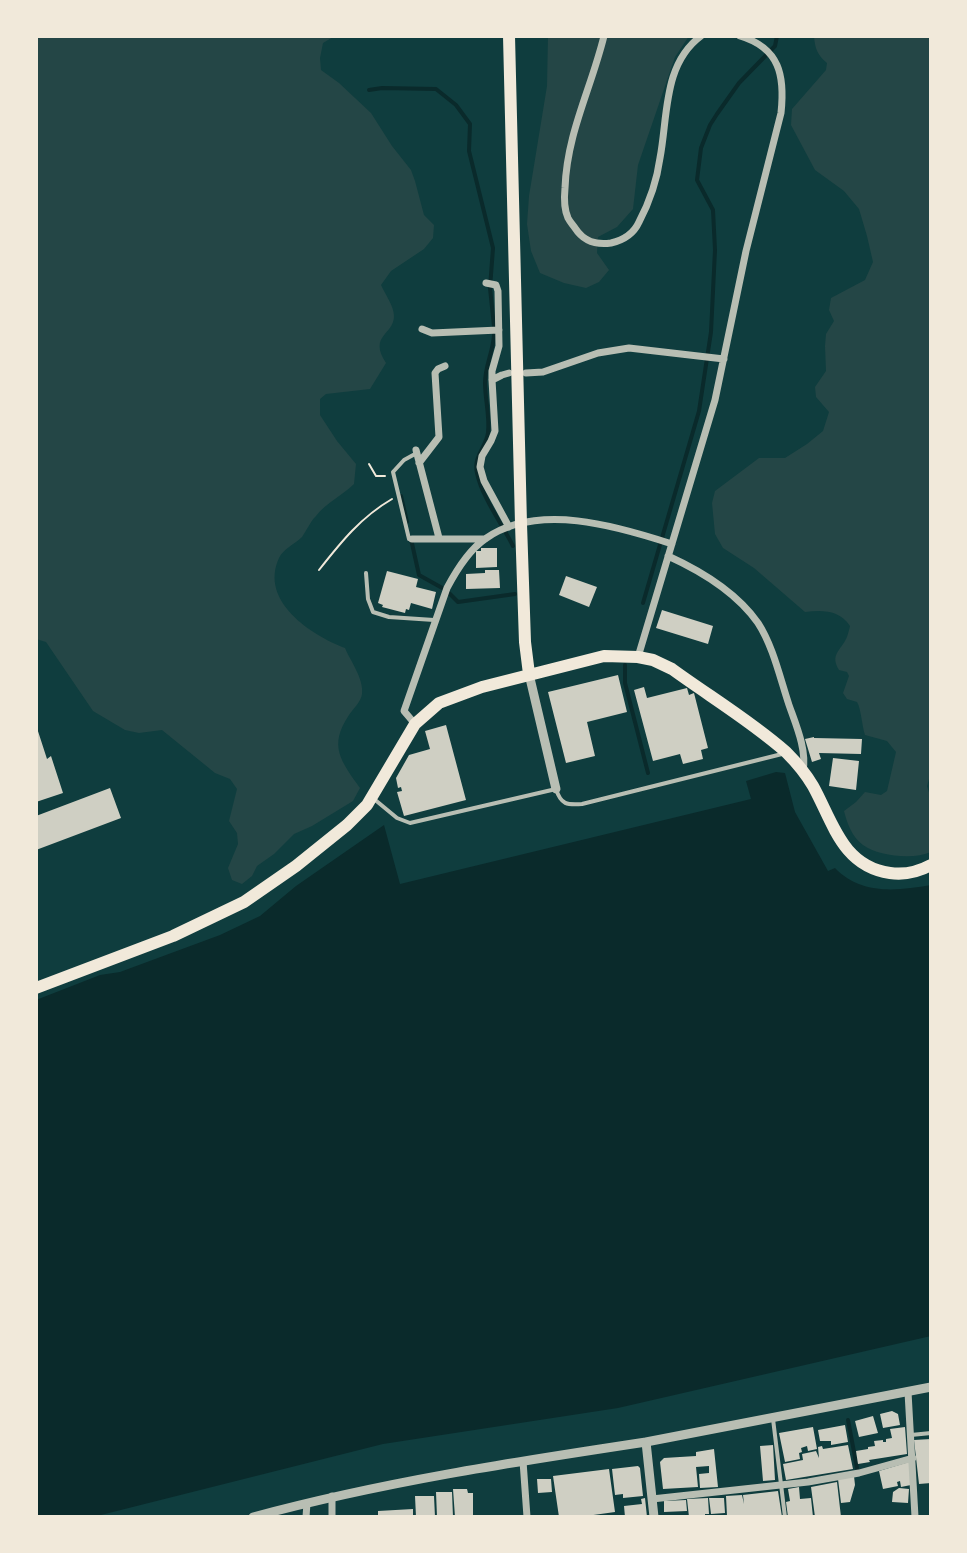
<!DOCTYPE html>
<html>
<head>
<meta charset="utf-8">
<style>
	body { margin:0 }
	#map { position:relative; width:967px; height:1553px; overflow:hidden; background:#0f3d3e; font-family:Inter,sans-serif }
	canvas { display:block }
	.frame { position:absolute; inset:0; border:38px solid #f1e9da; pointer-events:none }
</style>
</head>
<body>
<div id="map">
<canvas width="967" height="1553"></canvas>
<div class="frame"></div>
</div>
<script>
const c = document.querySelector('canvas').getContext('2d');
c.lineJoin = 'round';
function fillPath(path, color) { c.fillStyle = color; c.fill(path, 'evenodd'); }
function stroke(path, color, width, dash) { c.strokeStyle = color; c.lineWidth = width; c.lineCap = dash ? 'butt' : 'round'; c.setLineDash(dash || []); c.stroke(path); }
const green = new Path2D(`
	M36,36H350L333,37L323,43L320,58L321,70L339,83L371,113L392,146L411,170L415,181L424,215L434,225L433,238L424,249L391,271L381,285C385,294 394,306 394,316C394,335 368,335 386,363L370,389L326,394L320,399V415L337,441L356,464L354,484C343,495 326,503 316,516C310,522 307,530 302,537C295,544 283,549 279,558C259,601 311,635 345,648C351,662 364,679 362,694C361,702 353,709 349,715C328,746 341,761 360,788L353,801L312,826L294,834L274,854L257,866L252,876L242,884L232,880L228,868L238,844L237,833L229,821L237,789L230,779L215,773L162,730L139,733L125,730L93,711L46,642L36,639Z
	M548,36H689L675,57L638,165L633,209L617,227L598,237L597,253L609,270L599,282L586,288L564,283L540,273L531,251L527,224L529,196L547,86Z
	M814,36H931V772L927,786L931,799V852C913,860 878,856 863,845C852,837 847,823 844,811L856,802L865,792L881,795L887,791L896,752L887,741L865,735C862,726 861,708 857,702L847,699L843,693L849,676L847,672L839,670C830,655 840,651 846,639C847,638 850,627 850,626C839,610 823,610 805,612L754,568L723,548L715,534L712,503L715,491L759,458H785L807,444L823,431L829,412L816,397L815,387L826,371L825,346L826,334L834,321L829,310L831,298L865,280L873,262L867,236L859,209L844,191L815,170L791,125L792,109L826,70L827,63C817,55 815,48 814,36Z`);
const water = new Path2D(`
	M776,772L785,773L795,812L828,871L835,868C861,895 896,891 931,885V1336L618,1408L383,1444L93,1517H36V1000L100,975L120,972L220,935L260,916L296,886L384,825L400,884L751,799L746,781Z`);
const stream = new Path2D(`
	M369,90L382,88L436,89L456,105L470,124L469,151L493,248L490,288L494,326
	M494,335C493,352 485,366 485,383C485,399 490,417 488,433C486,447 473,457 477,473C482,497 502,524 513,546
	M401,496L407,522
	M411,539L419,575L444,589
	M449,593L458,602L515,594
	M643,603L699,411L711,332L715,250L713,210L697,180L701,148L710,125L717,114L739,83L775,46L777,36
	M625,665V683L648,773
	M848,1420L857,1468`);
const building = new Path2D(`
	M481,548H497V567L476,568V551H481Z
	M485,570H499L500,588L466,589V574L485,573Z
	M387,571L418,579L416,587L436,592L432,609L411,603L409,610L406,609L405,613L382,607L383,605L378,603Z
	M566,576L597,587L589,607L559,595Z
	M662,610L713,626L708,644L656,628Z
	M618,675L627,712L587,722L595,756L566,763L548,692Z
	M644,687L647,698L687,688L689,695L694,693L708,748L701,750L703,759L683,764L680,754L653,761L634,690Z
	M36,725L47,759L51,756L63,793L36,802Z
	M446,725L466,800L404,816L397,792L402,791L401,787L398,788L396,778L409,755L430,749L425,731Z
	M814,737V738L862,739L861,754L819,753L821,759L812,762L805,739Z
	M833,758L859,761L856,790L829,786Z
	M110,788L121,818L36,850V816Z
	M892,1411L898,1414L900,1425L883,1428L880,1414Z
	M873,1416L878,1433L859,1437L855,1421Z
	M845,1425L848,1442L831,1445V1441H820L818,1430Z
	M813,1427L817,1449L808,1451L807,1446L801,1448L802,1452L799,1453L800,1459L785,1462L779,1433Z
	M905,1427L907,1454L869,1460L870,1462L858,1464L856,1451L868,1449V1447L875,1446L874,1441L883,1440V1442H886V1439L892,1438L890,1429Z
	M931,1439V1483L919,1484L914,1440Z
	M773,1445L775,1480L763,1481L760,1446Z
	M848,1445L853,1469L786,1480L783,1464L803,1460L802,1454L816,1451L819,1458L818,1447L822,1446L823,1449Z
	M714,1449L718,1487L700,1488L699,1474L709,1473V1466L696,1467L698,1487L663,1489L660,1462L664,1458L696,1456V1452Z
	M909,1462L911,1485L901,1487L900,1481L897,1482L898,1486L883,1489L879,1471Z
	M638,1466L640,1468L643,1496L623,1498V1494L615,1495L612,1469Z
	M609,1469L615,1512L579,1517H559L553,1476Z
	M854,1476L855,1485L850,1502L841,1503L838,1479Z
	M537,1479H551L552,1492L538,1493Z
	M837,1482L841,1517H815L811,1487Z
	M799,1487L800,1499L811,1498L813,1517H788L786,1502L790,1501L788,1489Z
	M899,1488L909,1489L908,1503L892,1502L893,1492Z
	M453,1489H467L468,1493H473V1516L455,1517Z
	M778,1491L782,1517L727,1516L726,1496L742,1495L744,1504L743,1495Z
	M436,1492H452L453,1517H437Z
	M415,1496H434L435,1517H416Z
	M645,1498L647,1517H625L624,1506L642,1504L641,1499Z
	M708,1498L709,1514H705V1517H689L687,1499Z
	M709,1498H724L725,1513L711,1514Z
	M686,1500L687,1511L664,1512V1501Z
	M413,1509V1517H378V1511Z`);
const path = new Path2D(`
	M369,464L376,476H385
	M319,570C341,542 361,517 392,499`);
const service = new Path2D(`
	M409,539L393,472L404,460L415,454
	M366,573L368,599L373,612L389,617L434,620
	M374,799L397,818L410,823L556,789C561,805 567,805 582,804L782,754
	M773,1419L785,1517
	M911,1435L931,1433`);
const minor = new Path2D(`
	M604,36C591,89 567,133 565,188C564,198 564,209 568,218C570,222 573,225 575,228C584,242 596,245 611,243C624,240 634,233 639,222C649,203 657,180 660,158C668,116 663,64 701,36
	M486,283L496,285L498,291L499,346L492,371V380L495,431L491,441L482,456L480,467L484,481L509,527
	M422,329L432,333L499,330
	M526,373L543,372L598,353L629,348L724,359
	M492,380L502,375L509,373
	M416,450L439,538
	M419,463L439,437L435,373L438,369L445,366
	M412,539H485
	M668,556C701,571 737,593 758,623C773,646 780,678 789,705C796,725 807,750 803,771
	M638,657L715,400L746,251L781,113C785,76 780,48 740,36
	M415,724L404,711L447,588C456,571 469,550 485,539C537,502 617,526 672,544
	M908,1392L915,1517
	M523,1461L527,1517
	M652,1499L808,1482L859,1473L913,1458
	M306,1517L307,1503
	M332,1517V1496`);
const tertiary = new Path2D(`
	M529,674L556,789
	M253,1517C382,1482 514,1462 646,1442
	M654,1517L646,1442L931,1387`);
const trunk = new Path2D(`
	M509,36L521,524L525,642L529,674
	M36,988L173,936L244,902L296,866L347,825L367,805L415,724L439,703L482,687L604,656L638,657L653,660L672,669C709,696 751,721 786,752C796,762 806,774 813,786C833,822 842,866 890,873C904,875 918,872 931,865`);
fillPath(green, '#244646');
fillPath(water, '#0a2a2b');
stroke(stream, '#0a2a2b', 4);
fillPath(building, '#cfcfc3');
stroke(path, '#f1e9da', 2);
stroke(service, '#b8beb3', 4);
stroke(minor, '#b8beb3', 7);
stroke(tertiary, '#b8beb3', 9);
stroke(trunk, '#f1e9da', 12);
</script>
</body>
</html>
